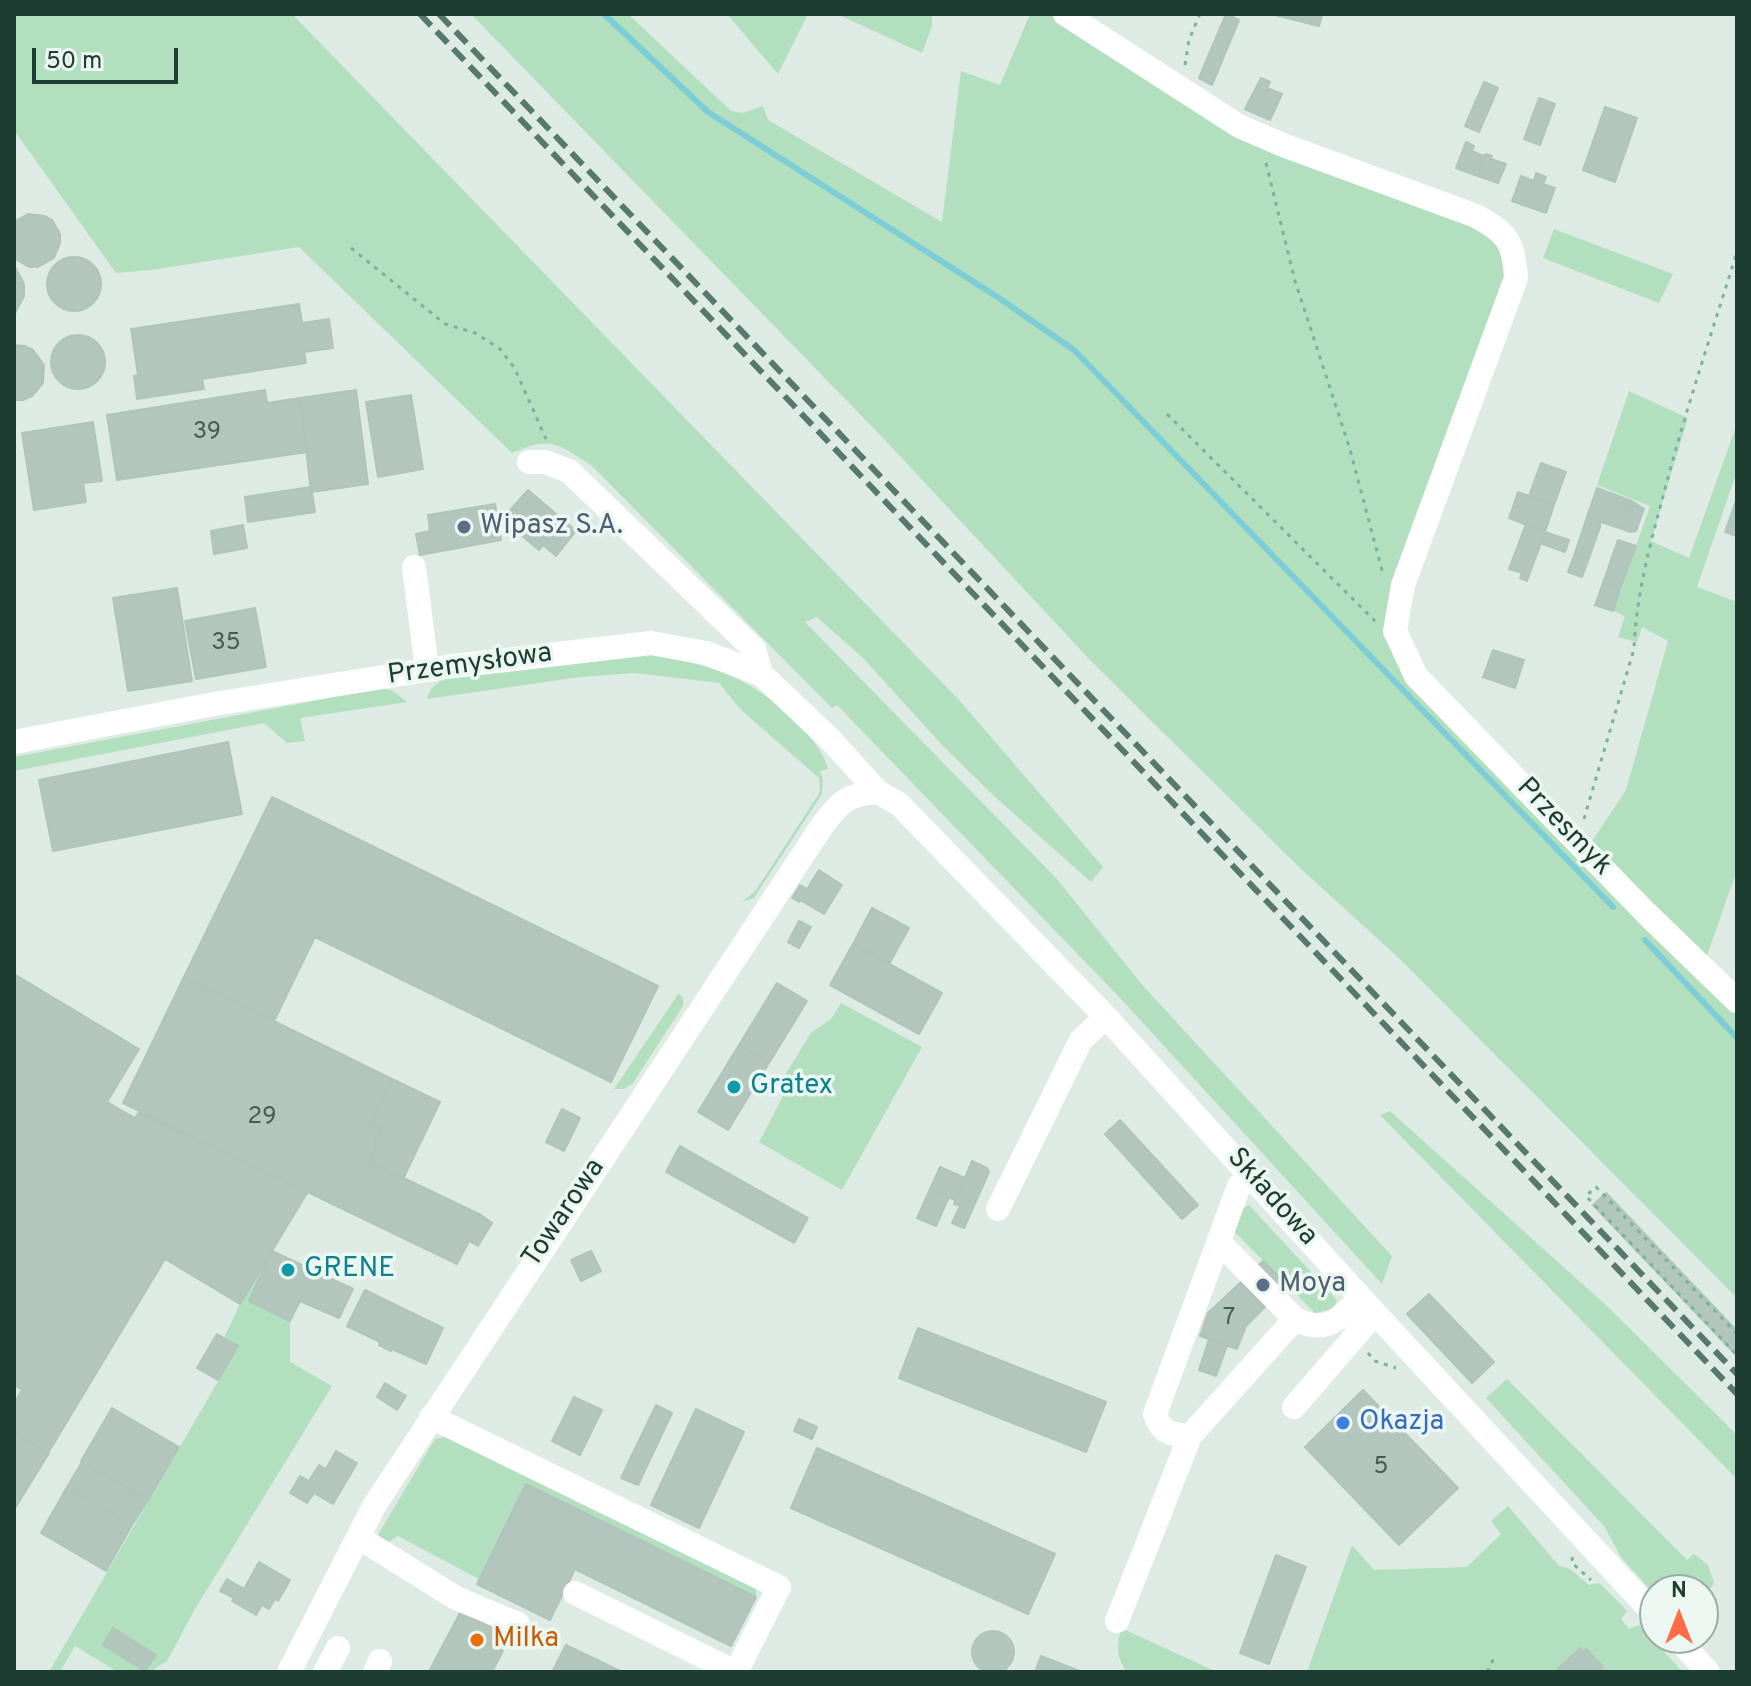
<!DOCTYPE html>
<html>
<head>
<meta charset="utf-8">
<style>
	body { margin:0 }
	#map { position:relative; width:1751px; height:1686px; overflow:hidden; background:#ddebe4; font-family:Overpass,sans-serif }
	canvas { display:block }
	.frame { position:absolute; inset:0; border:16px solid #1d3c32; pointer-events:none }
	.north { position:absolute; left:1639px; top:1574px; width:80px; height:80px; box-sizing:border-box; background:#edf7f2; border:2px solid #9aaca5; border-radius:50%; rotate:0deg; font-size:22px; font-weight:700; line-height:32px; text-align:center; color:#1d3c32 }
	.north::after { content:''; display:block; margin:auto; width:28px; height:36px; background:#ff6c46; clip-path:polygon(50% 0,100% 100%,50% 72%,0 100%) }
	.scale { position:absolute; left:32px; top:48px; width:146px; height:36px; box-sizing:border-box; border:4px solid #1d3c32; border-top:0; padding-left:10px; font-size:24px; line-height:28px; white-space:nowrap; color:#1d3c32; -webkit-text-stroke:6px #edf7f2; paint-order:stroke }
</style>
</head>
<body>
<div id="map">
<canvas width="1751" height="1686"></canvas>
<div class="frame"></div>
<div class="north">N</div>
<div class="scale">50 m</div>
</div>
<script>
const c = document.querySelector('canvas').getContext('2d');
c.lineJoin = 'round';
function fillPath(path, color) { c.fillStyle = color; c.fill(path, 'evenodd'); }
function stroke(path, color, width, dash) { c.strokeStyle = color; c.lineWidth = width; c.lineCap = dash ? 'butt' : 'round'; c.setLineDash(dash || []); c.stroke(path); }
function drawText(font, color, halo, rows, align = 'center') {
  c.font = font + ' Overpass,sans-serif'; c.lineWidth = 7; c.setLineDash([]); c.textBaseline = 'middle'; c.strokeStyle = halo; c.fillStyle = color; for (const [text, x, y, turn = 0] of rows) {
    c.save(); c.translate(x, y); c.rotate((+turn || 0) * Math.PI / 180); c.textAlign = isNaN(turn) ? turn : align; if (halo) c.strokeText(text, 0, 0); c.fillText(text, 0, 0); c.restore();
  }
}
const green = new Path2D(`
	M14,14H292L960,701L1103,867L1091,882L995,797L943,746L863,658L817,617L805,622L1056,878L1144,987L1392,1256L1382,1284L1122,1000L837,705L832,708L591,465C556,443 552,436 512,453L299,247L151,270L116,273L14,130Z
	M471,14H628L731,111L743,113L763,106L768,120L942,222L961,71L1000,85L1030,14H1076L1180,89L1501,229L1519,274L1388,639L1589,846L1626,790L1668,641L1642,627L1637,642L1618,637L1625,616L1613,611L1650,506L1597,485L1629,391L1688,418L1651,541L1689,558L1737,424V471L1697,587L1737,602V870L1704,964L1737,999V1298L1401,960L1300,868L1091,661L884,439Z
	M727,14H808L778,74Z
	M837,14H932V26L922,53Z
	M1554,229L1673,274L1659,303L1543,258Z
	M642,654C707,662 756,678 802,728C814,742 823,751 828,769L820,771L823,779L822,794L754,898L742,902L756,890L820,792L819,778L741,710L719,683L635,673L580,677L427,699C430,687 437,682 449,678Z
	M383,688L393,691L407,702L300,718L305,741L287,743L264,723L14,771V757Z
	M679,993L683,998V1006L633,1083L624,1089H614Z
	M841,1003L922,1047L842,1190L759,1142L792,1079L783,1078L811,1033L831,1019Z
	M1390,1111L1608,1307L1731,1429L1737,1436V1479L1380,1115Z
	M1249,1205L1337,1300L1333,1309L1315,1313L1234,1231L1238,1211Z
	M272,1251L249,1301L290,1321V1362L332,1386L195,1609L167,1661L150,1672H118L75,1646L60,1672H49L238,1347L224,1338L240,1304Z
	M1507,1379L1687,1560L1694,1554L1708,1565L1714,1582L1703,1605V1590H1655V1595L1621,1557L1604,1526L1486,1398Z
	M454,1435L756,1585V1596L526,1485L479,1579L398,1536L381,1546L376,1538L435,1439Z
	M1508,1506L1559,1566L1570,1569L1589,1585L1598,1583L1603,1586L1627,1611L1621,1619L1629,1629L1639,1625L1683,1672H1307L1352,1545L1374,1570L1467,1567L1501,1534L1491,1521Z
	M1121,1628L1217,1672H1127C1116,1658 1117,1645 1121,1628Z`);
const stream = new Path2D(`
	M604,14L708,112L999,298L1074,350L1613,907
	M1645,940L1737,1038`);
const building = new Path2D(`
	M1226,14L1239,20L1212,85L1199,78Z
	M1271,14H1322L1319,26Z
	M1261,78L1270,82L1267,88L1282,94L1270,120L1245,109Z
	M1484,82L1498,88L1479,132L1465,126Z
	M1539,98L1555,104L1540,145L1524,139Z
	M1605,107L1637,118L1615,182L1583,170Z
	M1466,142L1474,146L1472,151L1483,156L1486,154L1478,176L1456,168Z
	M1486,154L1492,156L1491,159L1506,164L1498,183L1478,176Z
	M1536,173L1546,177L1543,184L1555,188L1546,213L1512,201L1521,176L1534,181Z
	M28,214L45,216L52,220L60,234V243L54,258L38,267H29L14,258V222Z
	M47 284a27 27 0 1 1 54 0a27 27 0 1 1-54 0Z
	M14,265L24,284V296L14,315Z
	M299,304L302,323L329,319L333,348L304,352L306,363L202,379L204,389L137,399L134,376L138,375L131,329Z
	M51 362a27 27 0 1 1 54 0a27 27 0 1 1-54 0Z
	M14,345L25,346L33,350L44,365L43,383L32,396L23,400H14Z
	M265,390L267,403L300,398L307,452L117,480L107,415Z
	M356,390L368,484L311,492L300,398Z
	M411,395L423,469L378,477L366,402Z
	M93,422L102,481L83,483L86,502L34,510L22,433Z
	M1541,463L1566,472L1554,505L1529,496Z
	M311,487L315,512L248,522L245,497Z
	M1597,488L1632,501L1622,529L1587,517Z
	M528,490L576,531L556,556L543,545L548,539L512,508Z
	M1518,492L1554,505L1545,532L1509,518Z
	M1737,498V536L1725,532Z
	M1632,501L1644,509L1636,531L1630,532L1622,529Z
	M495,504L501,540L420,555L416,534L430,531L428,515Z
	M512,508L548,539L539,550L504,521L498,522L497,517L506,515Z
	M1587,517L1600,522V527L1589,558L1575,553Z
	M1526,524L1545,532L1527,581L1520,578L1522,573L1509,569Z
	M243,525L247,548L214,554L211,531Z
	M1545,532L1569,540L1565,552L1540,543Z
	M1618,540L1636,546L1620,589L1603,583Z
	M1575,553L1589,558L1582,577L1568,572Z
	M1603,583L1620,589L1613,611L1595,605Z
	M177,588L192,681L128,691L113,598Z
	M255,608L266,667L196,679L185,621Z
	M1493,650L1524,660L1515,688L1483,677Z
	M228,742L242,814L53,851L39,780Z
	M272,797L658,986L611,1082L315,937L274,1021L184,977Z
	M819,870L842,885L824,914L800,900L799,902L792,898L800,885L807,889Z
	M872,908L909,928L889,964L853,944Z
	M799,921L811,927L799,948L788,942Z
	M853,944L942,993L919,1034L830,985Z
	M14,974L139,1049L107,1102L135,1118L139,1112L307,1193L240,1304L165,1259L48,1453L14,1432V1403L22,1390L14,1385Z
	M184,977L392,1079L370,1123L381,1128L374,1144L377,1146L370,1162L481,1215L492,1223L478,1246L469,1241L457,1264L123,1103Z
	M777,983L807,1001L769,1063L739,1045Z
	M739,1045L769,1063L728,1130L698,1112Z
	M392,1079L440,1102L403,1179L370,1162L377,1146L374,1144L381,1128L370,1123Z
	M562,1109L580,1118L564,1151L546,1142Z
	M1120,1120L1198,1205L1182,1219L1105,1134Z
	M680,1146L808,1218L794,1243L666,1172Z
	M972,1161L987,1168L989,1172L964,1228L952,1223L960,1206L954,1204Z
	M940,1167L965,1178L955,1200L930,1189Z
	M930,1189L949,1197L936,1226L917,1218Z
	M1606,1193L1737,1331V1356L1593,1205Z
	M272,1251L353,1289L339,1318L300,1301L290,1321L249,1301Z
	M591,1251L601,1271L581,1281L571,1260Z
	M1263,1261L1288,1286L1264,1308L1240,1283Z
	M1240,1283L1264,1308L1246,1326L1237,1349L1200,1336L1208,1313Z
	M365,1290L443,1328L426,1364L392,1349L391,1351L379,1345L380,1342L347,1326Z
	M1429,1294L1494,1362L1472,1383L1407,1314Z
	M918,1328L1106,1402L1086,1452L899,1378Z
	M217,1334L238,1346L218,1380L197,1368Z
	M1209,1339L1227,1346L1216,1376L1199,1370Z
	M385,1383L406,1396L397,1410L377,1397Z
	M1363,1390L1458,1488L1399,1545L1305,1447Z
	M574,1397L602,1410L580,1455L552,1441Z
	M656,1405L672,1413L638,1485L621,1478Z
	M112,1408L179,1447L148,1500L81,1461Z
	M696,1409L744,1432L699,1528L651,1505Z
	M799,1419L817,1427L812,1439L794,1431Z
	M14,1432L49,1453L14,1510Z
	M817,1448L1055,1554L1028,1614L791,1508Z
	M336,1451L357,1463L333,1504L314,1493L307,1503L290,1493L300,1476L309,1481L319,1465L326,1469Z
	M82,1462L148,1500L132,1525L67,1487Z
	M526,1484L756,1597L731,1646L575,1569L550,1620L477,1584Z
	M67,1487L132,1525L106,1571L41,1533Z
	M1276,1555L1306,1567L1269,1664L1240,1653Z
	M259,1562L290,1580L278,1601L275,1599L269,1609L262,1605L256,1615L232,1601L234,1598L220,1591L227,1579L244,1589Z
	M461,1611L510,1637L492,1672H457L435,1660Z
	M113,1628L156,1655L145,1671L103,1645Z
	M972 1652a21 21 0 1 1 42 0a21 21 0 1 1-42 0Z
	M566,1645L622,1672H552Z
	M1580,1648L1584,1652L1586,1649L1603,1667L1601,1669L1603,1672H1561L1558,1669Z
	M1041,1656L1082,1672H1035Z
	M435,1660L457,1672H429Z`);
const path = new Path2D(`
	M1185,65L1189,40L1200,14
	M1266,163L1295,281L1349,446L1383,574
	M351,248L445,324L475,333L500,349L515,369L546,439
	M1167,414L1375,621
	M1584,819L1634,649C1636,596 1650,544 1664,493C1685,412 1712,332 1737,252
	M1737,1334L1596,1187L1586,1196L1737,1355
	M1368,1353L1375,1361L1396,1368
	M1573,1557L1571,1562L1591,1580
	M1487,1672L1496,1654`);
const minor = new Path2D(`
	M1065,14L1239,126L1283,145L1476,216C1507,233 1514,242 1516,278L1403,585L1395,631L1416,676L1646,913L1737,1001
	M529,462H545L569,471L754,649L761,674
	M414,567L427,670
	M14,742L214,704L446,667L651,643L706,653L761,674L829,738L878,792L899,804L1106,1017L1361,1298L1655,1615
	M1250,1175L1239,1186L1155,1414C1162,1434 1170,1434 1190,1436L1295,1319C1326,1335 1339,1319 1361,1298
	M998,1209L1081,1040L1106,1017
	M1220,1243L1295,1319
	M1294,1407L1375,1313
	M431,1417L779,1587L736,1672
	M358,1537L456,1598L518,1624
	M575,1593L735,1672
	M1117,1621L1190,1436
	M1677,1638L1708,1672
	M289,1672L374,1506L822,826C840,802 847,794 878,792
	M325,1672L338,1648
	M375,1672L380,1661`);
const rail = new Path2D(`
	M420,14L1737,1394
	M439,14L1737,1374`);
const markers = [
	[464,527,8,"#5c6f8a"],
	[734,1087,8,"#0f9aa8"],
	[288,1270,8,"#0f9aa8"],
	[1263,1285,8,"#5c6f8a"],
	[1343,1423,8,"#3f7fe0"],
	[477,1640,8,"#e8710a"]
];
const numberNames = [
	["39",207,433],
	["35",226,644],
	["29",262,1118],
	["7",1229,1319],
	["5",1381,1468]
];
const serviceNames = [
	["Wipasz S.A.",480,527],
	["Moya",1279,1285]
];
const streetNames = [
	["Przemysłowa",470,666,-8],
	["Przesmyk",1563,828,46],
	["Składowa",1271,1198,48],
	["Towarowa",565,1214,-56]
];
const cultureNames = [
	["Gratex",750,1087],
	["GRENE",304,1270]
];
const shopNames = [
	["Okazja",1359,1423]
];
const foodNames = [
	["Milka",493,1640]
];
fillPath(green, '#b2dfbd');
stroke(stream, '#7dcdd7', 6);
fillPath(building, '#b2c6bd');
stroke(building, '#afc5bb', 2);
stroke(path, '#79b29e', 3, [4, 6]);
stroke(minor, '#fff', 24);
stroke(rail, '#57786d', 6, [16, 8]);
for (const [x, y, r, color] of markers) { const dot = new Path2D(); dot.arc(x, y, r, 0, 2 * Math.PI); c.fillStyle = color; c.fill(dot); stroke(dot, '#edf7f2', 3); }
drawText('24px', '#425e55', null, numberNames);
drawText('28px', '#4e5e75', '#edf7f2', serviceNames, 'left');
drawText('28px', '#1d3c32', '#edf7f2', streetNames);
drawText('28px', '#0d838f', '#edf7f2', cultureNames, 'left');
drawText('28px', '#366cbe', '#edf7f2', shopNames, 'left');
drawText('28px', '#c56008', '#edf7f2', foodNames, 'left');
</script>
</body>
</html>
